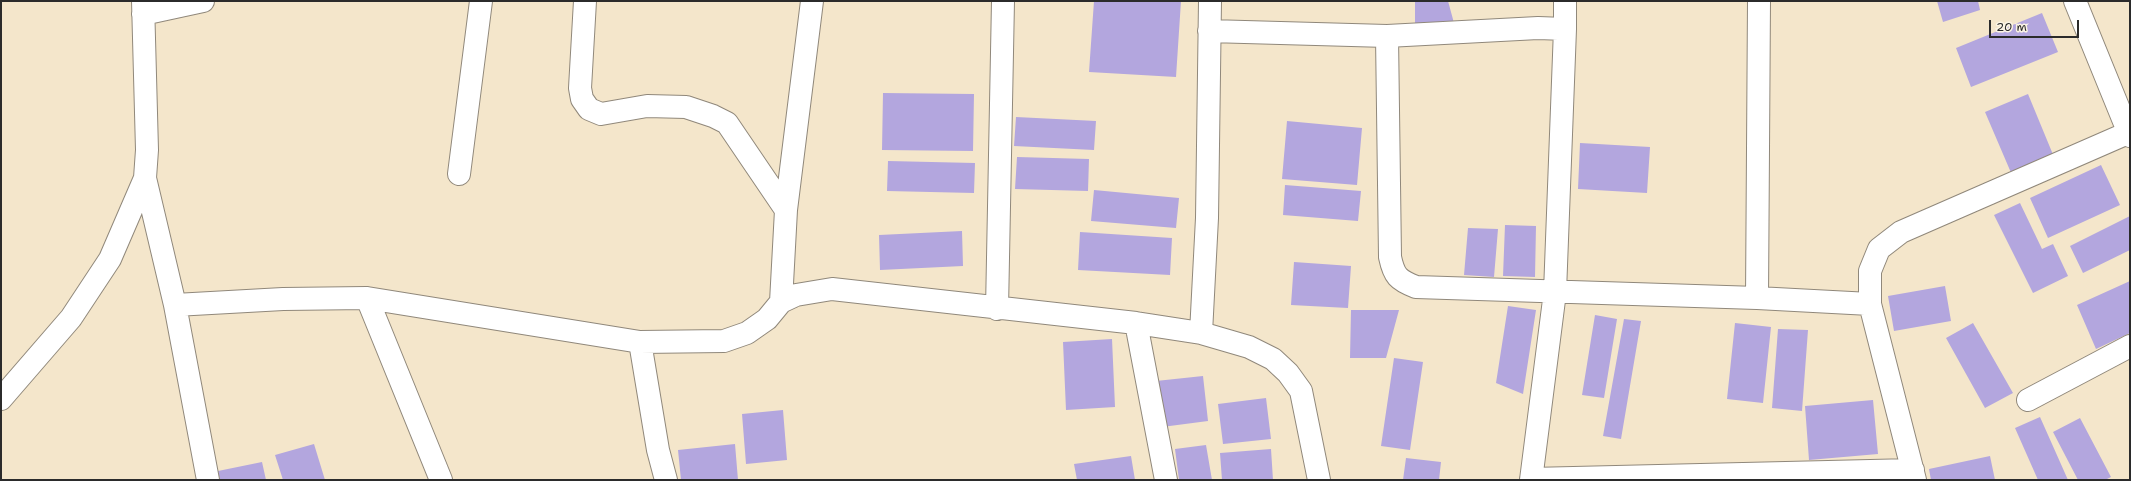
<!DOCTYPE html>
<html>
<head>
<meta charset="utf-8">
<style>
	body { margin:0 }
	#map { position:relative; width:2131px; height:481px; overflow:hidden; background:#f4e6cb; font-family:"Shantell Sans",sans-serif }
	canvas { display:block }
	.frame { position:absolute; inset:0; border:2px solid #2b2b2b; pointer-events:none }
	.scale { position:absolute; left:1989px; top:20px; width:90px; height:18px; box-sizing:border-box; border:2px solid #2b2b2b; border-top:0; padding-left:5px; font-size:12px; line-height:14px; white-space:nowrap; color:#2b2b2b; -webkit-text-stroke:3px #fcf5e5; paint-order:stroke }
</style>
</head>
<body>
<div id="map">
<canvas width="2131" height="481"></canvas>
<div class="frame"></div>
<div class="scale">20 m</div>
</div>
<script>
const c = document.querySelector('canvas').getContext('2d');
c.lineJoin = 'round';
function fillPath(path, color) { c.fillStyle = color; c.fill(path, 'evenodd'); }
function stroke(path, color, width, dash) { c.strokeStyle = color; c.lineWidth = width; c.lineCap = dash ? 'butt' : 'round'; c.setLineDash(dash || []); c.stroke(path); }
const building = new Path2D(`
	M1094,1H1181L1176,77L1089,72Z
	M1415,1H1448L1454,23H1415Z
	M1937,1H1978L1980,10L1943,22Z
	M2042,13L2058,52L1971,87L1956,48Z
	M883,93L974,94L973,151L882,150Z
	M2028,94L2054,157L2012,175L1985,112Z
	M1016,117L1096,121L1094,150L1014,146Z
	M1287,121L1362,128L1357,185L1282,179Z
	M1580,143L1650,147L1647,193L1578,189Z
	M1017,157L1089,159L1088,191L1015,189Z
	M888,161L975,163L974,193L887,191Z
	M2101,165L2120,205L2048,238L2030,198Z
	M1285,185L1361,191L1358,221L1283,215Z
	M1094,190L1179,198L1176,228L1091,221Z
	M2020,203L2042,249L2053,244L2068,276L2033,293L1994,215Z
	M2130,216V250L2083,273L2070,246Z
	M1505,225L1536,226L1535,277L1503,276Z
	M1468,228L1498,229L1494,277L1464,275Z
	M962,231L963,266L880,270L879,235Z
	M1080,232L1172,238L1170,275L1078,270Z
	M1294,262L1351,266L1348,308L1291,305Z
	M2130,281V333L2096,349L2077,305Z
	M1945,286L1951,321L1894,331L1888,296Z
	M1508,306L1536,310L1523,394L1496,383Z
	M1351,310H1399L1386,358H1350Z
	M1595,315L1617,319L1604,398L1582,395Z
	M1624,319L1641,321L1621,439L1603,436Z
	M1735,323L1771,327L1763,403L1727,399Z
	M1973,323L2013,393L1985,408L1946,338Z
	M1778,329L1808,330L1802,411L1772,408Z
	M1112,339L1115,407L1066,410L1063,342Z
	M1394,358L1423,362L1410,450L1381,446Z
	M1203,376L1208,421L1162,427L1156,381Z
	M1266,398L1271,439L1223,444L1218,404Z
	M1873,400L1878,454L1809,460L1805,406Z
	M783,410L787,460L746,464L742,414Z
	M2040,417L2068,480H2038L2015,428Z
	M2080,418L2111,477L2105,480H2078L2053,432Z
	M314,444L325,480H283L275,455Z
	M735,444L738,480H681L678,450Z
	M1206,445L1212,480H1179L1175,449Z
	M1271,449L1273,480H1222L1220,453Z
	M1131,456L1135,480H1077L1074,464Z
	M1990,456L1995,480H1931L1929,469Z
	M1406,458L1441,462L1439,480H1403Z
	M262,462L266,480H220L218,471Z`);
const street = new Path2D(`
	M585,1L580,88L582,99L589,109L601,114L647,106L686,107L713,116L727,123L786,210
	M2075,1L2130,136
	M143,14L203,1
	M1209,31L1387,36L1538,28L1565,29
	M1387,36L1390,257C1394,276 1398,280 1416,287L1757,298L1870,304L1915,480
	M459,174L481,1
	M145,178L175,305L208,480
	M367,298L441,480
	M1757,298L1759,1
	M781,302L786,210L812,1
	M1870,304V271L1879,249L1901,232L2130,132
	M175,305L283,299L367,298L640,342L724,341L747,333L767,319L781,302L796,295L832,289L1136,323L1201,333L1249,347L1273,359L1288,373L1301,391L1319,480
	M997,309L1003,1
	M1136,323L1166,480
	M1201,333L1207,218L1210,1
	M640,342L658,450L666,480
	M1,399L71,318L110,259L145,178L147,150L143,1
	M2028,400L2130,346
	M1531,479L1913,470
	M1531,480L1555,292L1565,29V1`);
fillPath(building, '#b3a6de');
stroke(street, '#90887b', 24);
stroke(street, '#fff', 22);
</script>
</body>
</html>
